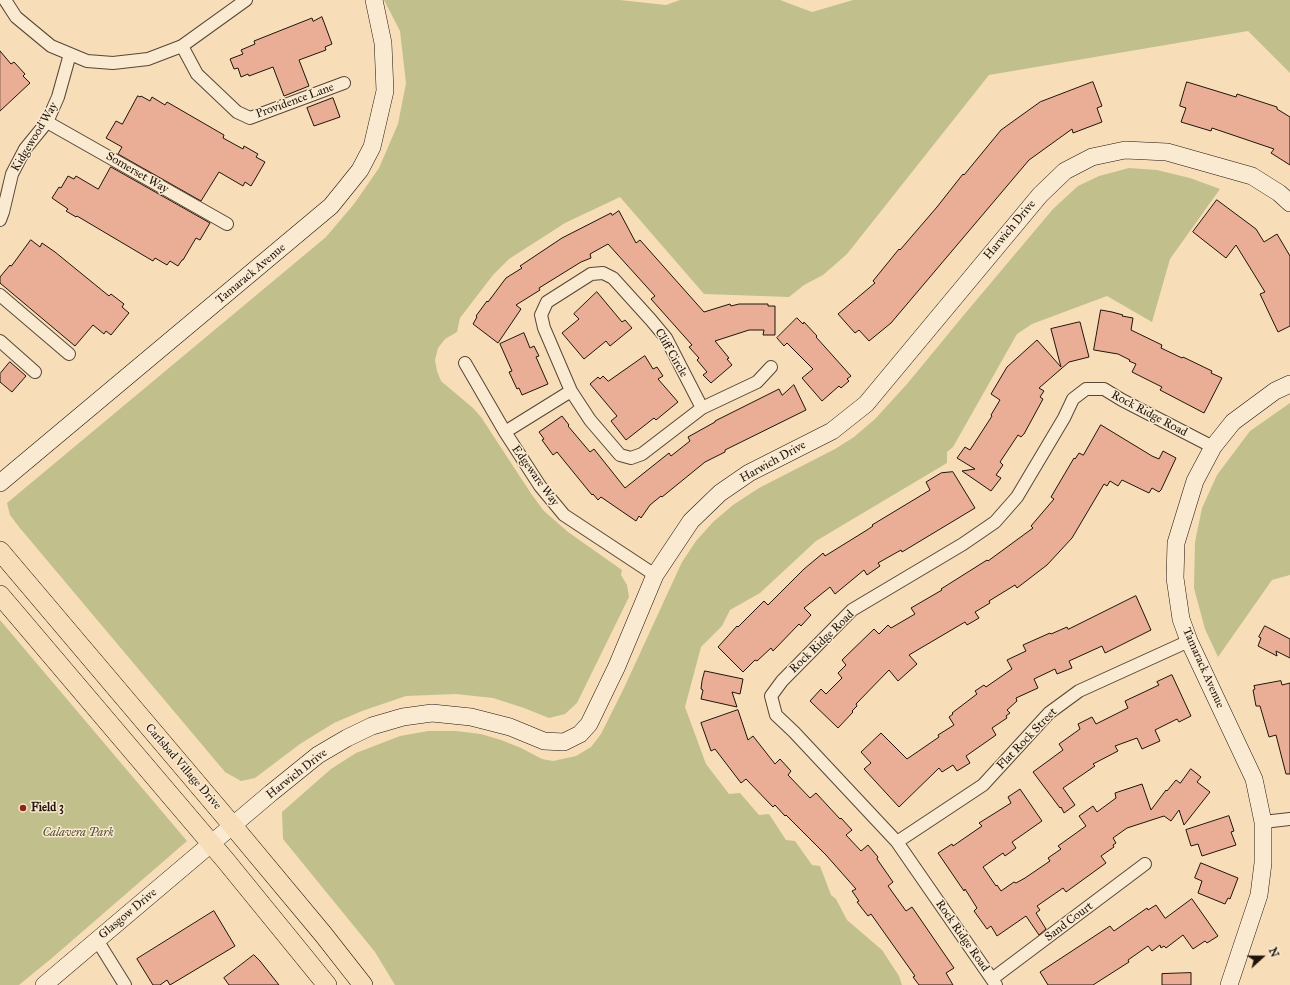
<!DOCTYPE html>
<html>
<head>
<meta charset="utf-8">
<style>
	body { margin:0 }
	#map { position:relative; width:1290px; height:985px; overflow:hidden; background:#f7deb8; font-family:"IM FELL Great Primer",serif }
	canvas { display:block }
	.north { position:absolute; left:1242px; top:937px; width:40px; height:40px; -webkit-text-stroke:3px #faead1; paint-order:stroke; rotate:69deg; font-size:11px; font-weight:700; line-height:16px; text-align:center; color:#20140a }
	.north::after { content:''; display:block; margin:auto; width:14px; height:18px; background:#20140a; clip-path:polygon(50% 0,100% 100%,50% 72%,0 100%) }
</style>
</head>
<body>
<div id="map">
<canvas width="1290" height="985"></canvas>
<div class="north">N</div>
</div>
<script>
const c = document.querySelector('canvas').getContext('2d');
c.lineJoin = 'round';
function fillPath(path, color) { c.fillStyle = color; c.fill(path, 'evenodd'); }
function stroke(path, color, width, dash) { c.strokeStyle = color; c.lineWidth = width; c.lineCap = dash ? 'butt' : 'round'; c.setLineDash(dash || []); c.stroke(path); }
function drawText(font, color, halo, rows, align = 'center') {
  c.font = font + ' "IM FELL Great Primer",serif'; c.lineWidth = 3; c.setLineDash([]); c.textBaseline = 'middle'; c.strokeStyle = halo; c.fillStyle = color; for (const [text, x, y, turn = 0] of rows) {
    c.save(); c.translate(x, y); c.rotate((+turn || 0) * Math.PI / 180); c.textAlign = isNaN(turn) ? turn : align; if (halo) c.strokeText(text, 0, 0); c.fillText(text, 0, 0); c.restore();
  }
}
const green = new Path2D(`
	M384,0H620L666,5L680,0H780L812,12L853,0H1290V73L1248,31L989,75L847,254L823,275L804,285L789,297L704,294L620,197L565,223L509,259L493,275L460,318L457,332L445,339L438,348L435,360L437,371L441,381L473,408L481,417L532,495L544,511L568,532L622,570L621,575L627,585L629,597L577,703L565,714L549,718L524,708L493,698L456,694L406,696L362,711L334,723L300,744L255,778L241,781L225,772L19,527L10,515L7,503L326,237L354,204L379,168L398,124L406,83L400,31Z
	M1129,168L1157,170L1190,178L1220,189L1170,259L1152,322L1107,296L1032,324L1017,334L953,447L947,452V463L816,541L760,593L730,610L722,626L701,647L685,707L706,764L729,794L740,793L759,815L769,814L786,840L795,841L812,865L820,866L831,895L836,899L847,920L882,950L899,976L902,985H395L375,952L283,839L282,812L331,769L356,753L400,736L428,731H456L481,734L501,740L521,748L542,759L553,761L576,756L591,747L601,734L624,688L682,562L696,541L713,522L733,505L759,488L835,449L854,437L875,419L907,384L963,316L1053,209L1078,186L1099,176Z
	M1290,403V575L1272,580L1218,657L1205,629L1194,588L1195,542L1202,508L1217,475L1250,431Z
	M0,620L187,841L52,958L19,985H0Z`);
const building = new Path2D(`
	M322,17L332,44L325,47L326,50L299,60L309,86L284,96L273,67L249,76L248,74L241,77L238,68L234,69L230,59L243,54L241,50L255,44L254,41L312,18L313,21Z
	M0,51L11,64L14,62L25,74L23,76L30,83L0,111Z
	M1093,82L1102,106L1097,108L1102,122L1073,133L1072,129L1029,160L891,323L869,341L859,330L855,333L838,314L875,283L873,281L899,249L900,250L937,207L963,174L964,175L1001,130L1040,102Z
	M1187,82L1236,97L1237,94L1277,107V109L1290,117V165L1271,153L1274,149L1212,128L1211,131L1181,122L1186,108L1180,106Z
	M138,96L140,97L141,96L150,101L152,97L165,105L167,102L224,135L223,138L243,149L244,146L258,154L256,157L265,162L251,186L245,182L243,186L219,172L201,201L118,154L122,147L106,138L116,121L122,124Z
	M333,98L340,117L314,126L307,108Z
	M111,167L210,223L200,240L196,238L183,260H182L178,266L170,261L167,265L155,258L153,261L77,216L76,217L66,211L68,209L52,198L59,187L61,188L68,176L74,179L76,176L98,189Z
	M1217,200L1256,229L1264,242L1277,234L1290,256V326L1278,332L1260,294L1265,292L1236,245L1226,258L1193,232Z
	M619,211L636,243L640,240L704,312L730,304L731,306L739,304H768V306H775V335H763L764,330H749L715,341L729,358L727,359L732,365L711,383L703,375L707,372L697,360L699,358L689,347L692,345L651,299L655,296L608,244L590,254L591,258L581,262L539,288L540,290L516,305L521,309L498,343L473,324L477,317L476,316L487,301L488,302L506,278L522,268L520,266L562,238L611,213L612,215Z
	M31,240L40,247L42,243L55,252L109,296L111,294L124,304L122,307L129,313L111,335L106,331L104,334L93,325L75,346L0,283V277L10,265L11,266Z
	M597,292L622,322L625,320L632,328L610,346L606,341L584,359L562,333L579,319L574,314Z
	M1101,310L1112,312L1123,315L1122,316L1133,318L1131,330L1162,345L1161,348L1182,358L1183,357L1212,371L1211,373L1222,378L1204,413L1160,390L1162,387L1132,372L1136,364L1129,361L1130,360L1118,354L1094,350Z
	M797,318L803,324L804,322L817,336L816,337L851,376L847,379L849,381L841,388L839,386L822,401L802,378L813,369L787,343L784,346L777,338Z
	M1079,322H1080L1089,357L1069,362L1039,388L1044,391L1040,397L1043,399L1024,434L1021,437L1018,435L1000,462L1003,465L996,475L1001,478L991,491L962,471L975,469L957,458L965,447L970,450L992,416L991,415L1000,400L991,394L1007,367L1037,340L1061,367L1051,329Z
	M524,333L530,348L534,346L539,356L536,357L548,384L522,395L519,388L517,389L509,372L512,371L500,344Z
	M645,356L653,369L657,367L663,376L658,379L678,402L656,420L654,418L626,440L611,421L617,416L590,384L598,377L600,379L603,376L608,381Z
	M10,362L26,376L12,392L0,382V374Z
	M794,385L806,410L725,450V452L705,462L662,497L661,496L650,505L641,518L639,516L636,521L601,497L598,500L593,494L592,495L557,452L553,455L542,440L544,439L539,432L562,416L569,425L568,426L590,452L594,449L625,488L669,453L671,456L690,441L688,437L715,422V421L779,389L782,395Z
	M1101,425L1152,456L1159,459L1163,451L1176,458L1161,490L1159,492L1152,488L1149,493L1122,480L1118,486L1110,481L1107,486L1104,484L1072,538L1047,565L1017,588L1015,585L989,601L990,603L975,612L979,618L967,625L965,622L909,655L917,664L898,681L889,670L856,704L857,706L852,711L853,712L838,728L810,701L821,689L826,694L842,678L838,673L846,665L842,660L874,629L879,634L888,625L891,628L915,614L911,608L942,590L941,589L987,560L988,561L1033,528L1031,526L1054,499L1051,497L1074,458L1075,459L1079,453L1083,455Z
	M953,472L975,508L902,552L901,550L878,563L880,566L867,575L864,570L835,594L830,587L804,608L811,615L801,626L799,624L773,651L771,648L757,661L755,660L743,672L718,647L737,626L738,627L764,601L768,605L804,569L822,554L823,553L825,556L867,530L873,526L872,525L930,490L926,482L941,473Z
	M1136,596L1151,630L1105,653L1102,646L1069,661L1072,668L1057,674L1055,669L1034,679L1038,688L1016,698L1017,701L1007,710L1010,713L1006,716L1007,718L992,728L996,735L966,756L970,763L957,771L953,765L942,772L939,768L899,807L864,769L871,763L861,752L881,733L907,759L939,737L938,735L954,725L949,717L953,714L952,713L977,694L975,691L984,685L986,687L1012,669L1007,660L1026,651L1023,645L1050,633L1051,634L1067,627L1068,629Z
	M1265,626L1290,639V658L1276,651L1277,656L1258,646L1261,638L1259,637Z
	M705,671L743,679L740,694L732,692L737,707L701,699L703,690L701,689L702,681Z
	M1172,675L1191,716L1179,722L1177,719L1155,730L1160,741L1142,749L1137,738L1115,746L1118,751L1093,764L1095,766L1063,788L1075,805L1064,813L1061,807L1060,808L1033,772L1063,750L1059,744L1080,729L1078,724L1092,717L1096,724L1128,708L1125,701L1159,685L1157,682Z
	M1281,681L1282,685L1290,683V774H1286L1276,735L1269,737L1260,706H1256L1253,690L1255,689L1254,686Z
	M738,710L748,740L753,736L775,764L780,759L791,771L788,775L810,798L816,793L840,819L841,818L852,830L846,835L861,851L868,845L878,857L877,859L893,882L888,886L906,911L912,907L954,968L946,973L953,985H919L913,977L915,976L871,914L868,916L857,902L859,901L852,891L856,889L826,855L786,815L785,816L775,805L773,807L746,779L741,783L715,749L711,751L701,723Z
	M1191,769L1201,777L1197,782L1210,792L1184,825L1179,810L1171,821L1164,816L1127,828L1113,838L1116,843L1113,845L1114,847L1101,856L1106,863L1066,892L1063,888L1037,906L1040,910L1036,913L1046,929L1039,935L1026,916L997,936L991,926L987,929L974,911L977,908L965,889L964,891L938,853L952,844L953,846L982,826L979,823L1011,803L1008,797L1020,789L1042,821L1012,842L1016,848L1005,856L1003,853L983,867L996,886L997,885L1001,891L1014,882L1016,883L1025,878L1050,861L1048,858L1061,849L1058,846L1086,826L1079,816L1093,806L1097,812L1116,798L1115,793L1142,784L1151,810L1166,790L1167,791L1176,780L1180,783Z
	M1229,816L1234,831L1231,832L1236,845L1202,856L1198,844L1191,846L1186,830Z
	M1201,863L1238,878L1230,899L1228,898L1225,904L1198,893L1202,881L1195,878Z
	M1192,899L1218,936L1207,943L1205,941L1193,949L1183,935L1166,948L1164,946L1161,948L1160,945L1152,951L1148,946L1128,960L1129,962L1093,985H1048L1040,972L1110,926L1114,931L1147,908L1148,910L1156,905L1165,918Z
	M214,911L235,946L170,985L167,980L160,985H153L137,959Z
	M254,955L260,961L279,985H229L224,978Z
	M1191,973V985H1162V974Z`);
const street = new Path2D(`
	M5,0L16,17L51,46L87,61L113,63L148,59L182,46L246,0
	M182,46L197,74L237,112L250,118L344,83
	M47,122L227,224
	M0,220L3,212L12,174L25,149L47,122L58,97L70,54
	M0,295L69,354
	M0,341L35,372
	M465,363L505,432L540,486L564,515L655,575
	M702,408L666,338L651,320L613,278L603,273L591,274L547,302L541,315L544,328L571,391L590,420L620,455L631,458L642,454L702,408L757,382L771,367
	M505,432L571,391
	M1263,822L1290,819
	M897,842L983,785L1049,713L1079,691L1189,641
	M97,940L125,985
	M992,979L1145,864
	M996,985L897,842L794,732L776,715L771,696L782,681L852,610L963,544L995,522L1017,497L1064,418L1073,399L1086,389H1104L1122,400L1213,447`);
const secondary = new Path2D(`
	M0,483L331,206L360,170L372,147L385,91L383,43L374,0
	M44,985L271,793L318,755L347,738L372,726L403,717L432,713L471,717L510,727L544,741L564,742L580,734L589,724L617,666L655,575L691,521L720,493L749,473L832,431L866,404L1040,195L1065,171L1092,157L1125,150L1167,152L1252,176L1279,193L1290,203
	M1229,985L1259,895L1263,863V822L1254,779L1189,641L1181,619L1175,578L1176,543L1195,481L1213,447L1233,422L1275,391L1290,384`);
const primary = new Path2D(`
	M0,551L233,826L323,934L363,985
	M0,595L226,861L327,985`);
const markers = [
	[23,808,4,"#8f2418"]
];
const streetNames = [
	["Providence Lane",295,101,-20],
	["Kidgewood Way",35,137,-59],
	["Somerset Way",137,173,30],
	["Harwich Drive",1010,230,-50],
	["Tamarack Avenue",251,274,-40],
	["Cliff Circle",671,353,60],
	["Rock Ridge Road",1149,414,28],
	["Harwich Drive",773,462,-29],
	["Edgeware Way",535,476,54],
	["Rock Ridge Road",822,642,-44],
	["Tamarack Avenue",1203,668,66],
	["Flat Rock Street",1027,739,-46],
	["Carlsbad Village Drive",183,767,49],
	["Harwich Drive",297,774,-38],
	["Glasgow Drive",128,914,-40],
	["Sand Court",1069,922,-37],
	["Rock Ridge Road",962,936,55]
];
const poiNames = [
	["Field 3",31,808]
];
const parkNames = [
	["Calavera Park",78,833]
];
fillPath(green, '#c1c08c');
fillPath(building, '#eaae97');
stroke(building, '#20140a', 1);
stroke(street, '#564636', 14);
stroke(secondary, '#20140a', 18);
stroke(primary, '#20140a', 20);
stroke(street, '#faead1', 12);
stroke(secondary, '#faead1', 17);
stroke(primary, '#f7deb8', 19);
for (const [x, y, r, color] of markers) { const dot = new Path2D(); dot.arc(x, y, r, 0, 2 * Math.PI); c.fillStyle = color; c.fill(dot); stroke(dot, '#faead1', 1.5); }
drawText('12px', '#20140a', '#faead1', streetNames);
drawText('bold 12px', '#20140a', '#faead1', poiNames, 'left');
drawText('italic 12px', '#585038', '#faead1', parkNames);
</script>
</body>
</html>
